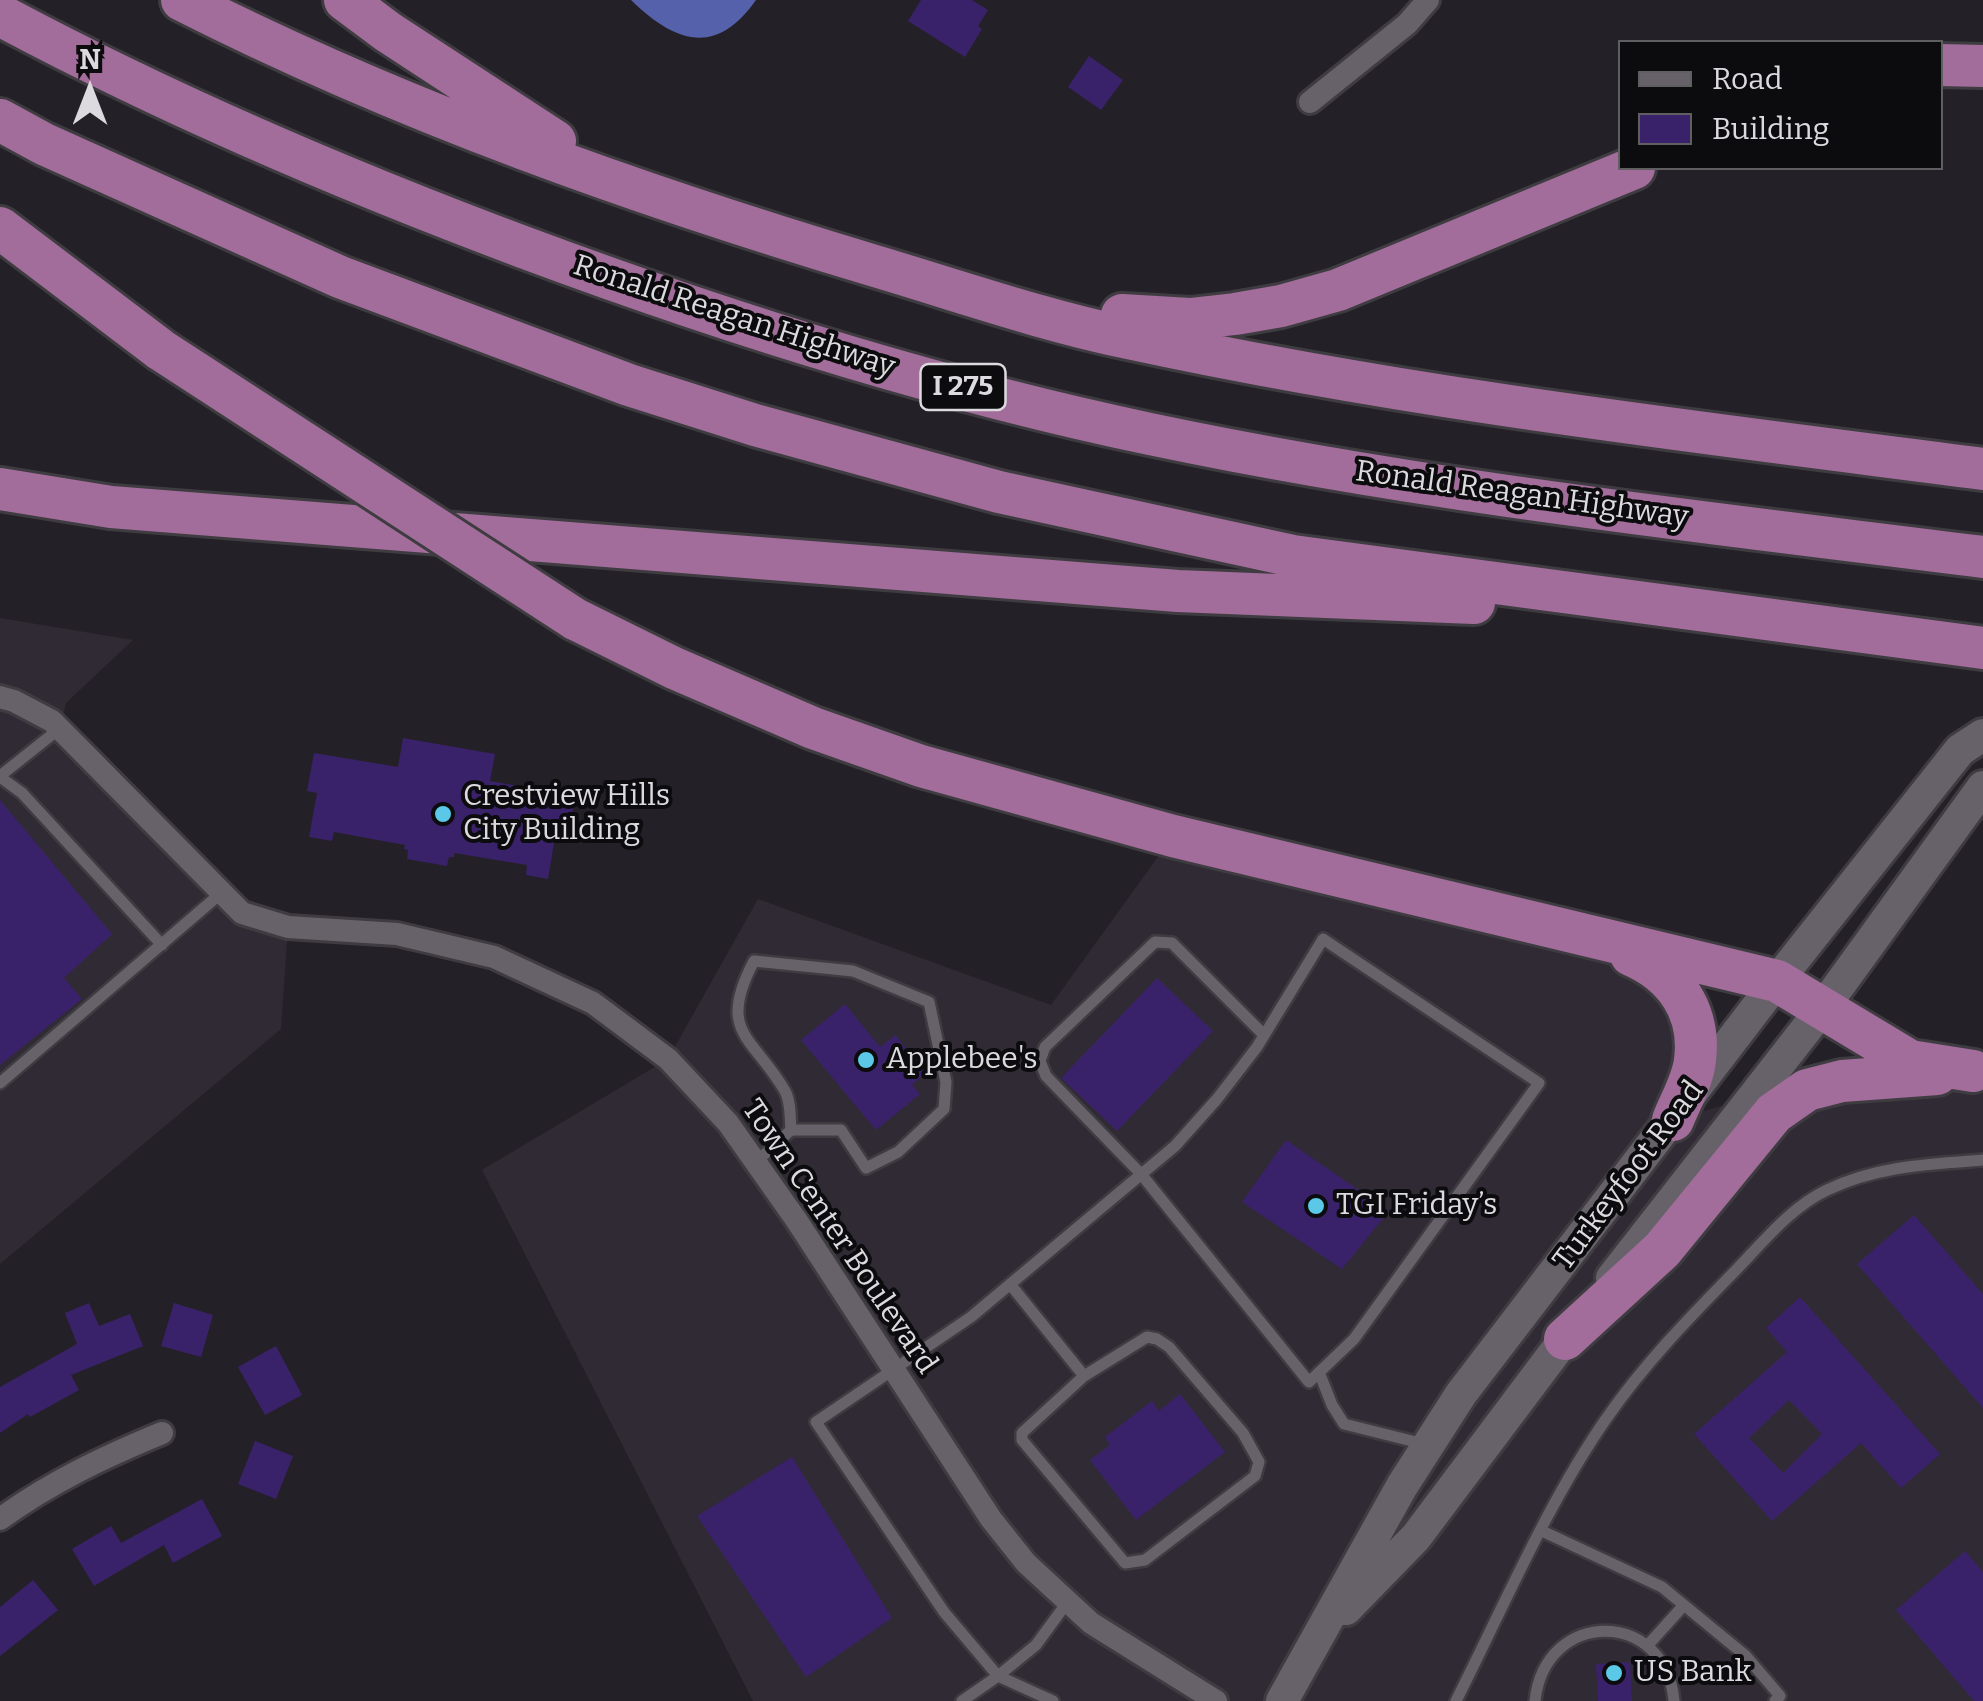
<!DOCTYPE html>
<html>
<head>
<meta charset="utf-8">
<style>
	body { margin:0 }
	#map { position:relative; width:1983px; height:1701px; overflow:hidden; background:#242027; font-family:Bitter,serif }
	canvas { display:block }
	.legend { position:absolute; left:1618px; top:40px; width:325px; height:130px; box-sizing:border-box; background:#0c0b0d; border:2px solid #5f5e61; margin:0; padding:12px 18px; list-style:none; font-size:30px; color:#dcdade }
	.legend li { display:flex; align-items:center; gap:20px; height:50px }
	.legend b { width:50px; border:2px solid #5f5e61 }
	.north { position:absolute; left:40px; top:40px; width:100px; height:100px; -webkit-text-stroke:8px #0c0b0d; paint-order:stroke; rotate:0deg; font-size:28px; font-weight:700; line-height:40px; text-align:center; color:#dcdade }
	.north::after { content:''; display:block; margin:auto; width:35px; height:45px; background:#dcdade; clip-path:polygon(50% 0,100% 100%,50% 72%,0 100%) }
</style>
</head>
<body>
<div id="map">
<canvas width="1983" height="1701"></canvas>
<ul class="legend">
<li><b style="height:12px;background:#67626a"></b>Road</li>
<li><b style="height:28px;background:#3a226a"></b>Building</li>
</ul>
<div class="north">N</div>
</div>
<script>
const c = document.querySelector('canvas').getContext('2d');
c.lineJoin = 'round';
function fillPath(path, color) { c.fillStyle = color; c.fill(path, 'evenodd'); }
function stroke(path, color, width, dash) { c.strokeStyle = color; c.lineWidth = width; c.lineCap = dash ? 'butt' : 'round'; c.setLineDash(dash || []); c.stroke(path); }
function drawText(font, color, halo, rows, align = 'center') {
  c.font = font + ' Bitter,serif'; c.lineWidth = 8; c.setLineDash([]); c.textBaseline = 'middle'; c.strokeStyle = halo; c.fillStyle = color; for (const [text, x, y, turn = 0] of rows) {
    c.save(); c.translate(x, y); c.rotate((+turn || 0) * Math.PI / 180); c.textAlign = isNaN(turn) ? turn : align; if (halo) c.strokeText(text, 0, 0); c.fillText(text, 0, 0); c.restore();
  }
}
const built = new Path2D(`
	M0,618L133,640L66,703L60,730L220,894L288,927L281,1029L0,1264Z
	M1173,836L1589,937L1689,1002L1674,1120L1751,1097L1983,1070V1701H753L482,1170L668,1059L758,899L1051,1005Z`);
const water = new Path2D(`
	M631,0H756C716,57 675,43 631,0Z`);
const building = new Path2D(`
	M921,0H972L988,10L978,26L982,29L965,57L908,21Z
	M1089,56L1123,80L1101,110L1068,87Z
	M403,738L495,754L490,781L575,796L568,839L555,837L548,879L526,875L527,865L454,853V857H449L447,866L407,859L408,850L404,849L405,845L334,832L332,841L309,837L317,793L307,791L314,753L398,767Z
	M0,800L112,934L64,978L82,999L0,1065Z
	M1157,978L1213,1031L1117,1131L1061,1078Z
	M845,1004L880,1047L895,1035L926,1073L912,1085L920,1094L876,1130L801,1040Z
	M1286,1140L1389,1211L1342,1269L1242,1202Z
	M1914,1215L1983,1294V1408L1857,1264Z
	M1800,1297L1940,1454L1901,1488L1861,1443L1772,1521L1694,1434L1787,1352L1766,1328ZM1789,1400L1822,1434L1783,1473L1749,1438Z
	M89,1303L99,1326L130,1314L143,1346L71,1375L79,1390L30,1417L28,1414L0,1433V1387L77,1344L65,1313Z
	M174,1303L213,1315L201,1357L161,1346Z
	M276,1346L302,1395L265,1415L238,1367Z
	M1180,1394L1225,1452L1136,1520L1090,1460L1110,1445L1105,1437L1152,1401L1159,1411Z
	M255,1441L293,1456L276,1499L238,1484Z
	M792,1457L892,1618L806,1677L697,1516Z
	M202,1499L222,1536L173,1563L164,1545L94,1586L72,1549L111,1526L121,1543Z
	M1965,1551L1983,1572V1701H1974L1896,1610Z
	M33,1580L58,1610L0,1656V1607Z
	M1630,1662L1632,1701H1598L1596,1664Z`);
const service = new Path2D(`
	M0,776L59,729
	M0,777L22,793L162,945
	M0,1083L220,894
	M756,1162L791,1130C790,1118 791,1102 785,1091C753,1036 716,1033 754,961L853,971L929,1002L946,1082L944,1109L898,1152L866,1168L841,1130H791
	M1010,1284L1084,1376
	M1147,1337L1157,1339L1169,1347L1243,1433L1259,1462L1255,1476L1145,1560L1125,1563L1022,1440V1433L1084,1376Z
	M1319,1372L1332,1405L1344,1424L1424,1444
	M1542,1531L1662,1587L1746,1656L1780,1696L1775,1701
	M1648,1645L1684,1605
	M962,1701L998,1676L944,1612L816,1422L971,1317L1175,1146L1217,1099L1257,1047L1323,939L1539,1083L1354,1339L1309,1382L1141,1174L1046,1076L1040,1061L1045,1047L1155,942L1172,943L1264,1035
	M1053,1701L998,1676L1036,1645L1066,1604
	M1456,1701C1503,1608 1547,1504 1606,1419C1644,1364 1690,1317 1736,1270C1764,1241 1791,1207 1827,1190C1877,1166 1929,1164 1983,1160
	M1535,1701C1545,1608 1666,1608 1674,1701`);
const minor = new Path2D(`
	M1310,102L1407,24L1428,0
	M0,697L14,701L52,721L242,913L288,927L397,934L494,957L593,1003L668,1059L728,1123L797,1221L991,1519L1026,1563L1091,1623L1216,1701
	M0,1519C51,1482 104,1457 162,1433`);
const secondary = new Path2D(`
	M1612,1278L1822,1009L1983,787
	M1346,1609L1416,1537L1579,1320
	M1282,1701L1402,1486L1461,1394L1777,981L1960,750L1983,735`);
const motorway = new Path2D(`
	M182,0C403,112 638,195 875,266C959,291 1042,320 1128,338C1410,399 1697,432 1983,469
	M345,0L388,32L555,141
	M0,15C168,105 344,180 523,247C727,323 936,389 1150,434C1425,492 1705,522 1983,557
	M1940,65L1983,66
	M0,120L44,144L340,277L629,385L755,425L999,492L1293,556L1983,648
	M0,228L161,350
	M1122,315L1190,319L1235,314L1281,306L1338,290L1634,168
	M0,489L111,507L1178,591L1474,603
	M575,619L674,668L813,728L921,766L1173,836L1777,981L1910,1061L1973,1071
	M1631,955C1675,974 1701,1011 1695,1060C1693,1080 1680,1102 1673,1120
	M1565,1339L1662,1250L1774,1113L1807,1090L1842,1081L1937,1074`);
const motorwayBridge = new Path2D(`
	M161,350L575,619`);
const markers = [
	[443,814,10,"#5ac8e6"],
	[866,1060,10,"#5ac8e6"],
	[1316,1206,10,"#5ac8e6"],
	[1614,1673,10,"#5ac8e6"]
];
const shields = [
	[963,387,85]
];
const shieldNames = [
	["I 275",963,387]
];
const streetNames = [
	["Ronald Reagan Highway",734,317,18],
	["Ronald Reagan Highway",1522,495,8],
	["Turkeyfoot Road",1629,1176,-53],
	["Town Center Boulevard",839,1237,56]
];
const poiNames = [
	["Crestview Hills",463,797],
	["City Building",463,831],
	["Applebee's",886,1060],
	["TGI Friday’s",1336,1206],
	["US Bank",1634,1673]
];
fillPath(built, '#302a34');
fillPath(water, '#5661ac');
fillPath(building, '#3a226a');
stroke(service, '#3f3c41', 16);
stroke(minor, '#3f3c41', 28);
stroke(secondary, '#3f3c41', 38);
stroke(motorway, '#3f3c41', 48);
stroke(service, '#67626a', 11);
stroke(minor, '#67626a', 22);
stroke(secondary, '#67626a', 32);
stroke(motorway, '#a26d9a', 42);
stroke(motorwayBridge, '#3f3c41', 48, []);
stroke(motorwayBridge, '#a26d9a', 42);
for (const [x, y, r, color] of markers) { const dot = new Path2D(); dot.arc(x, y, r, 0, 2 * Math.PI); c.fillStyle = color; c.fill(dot); stroke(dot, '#0c0b0d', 4); }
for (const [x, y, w] of shields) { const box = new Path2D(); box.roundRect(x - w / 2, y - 23, w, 46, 8); c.fillStyle = '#0c0b0d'; c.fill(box); stroke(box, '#dcdade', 2.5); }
drawText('bold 28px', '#dcdade', null, shieldNames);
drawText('30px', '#dcdade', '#0c0b0d', streetNames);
drawText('30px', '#dcdade', '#0c0b0d', poiNames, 'left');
</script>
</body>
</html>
